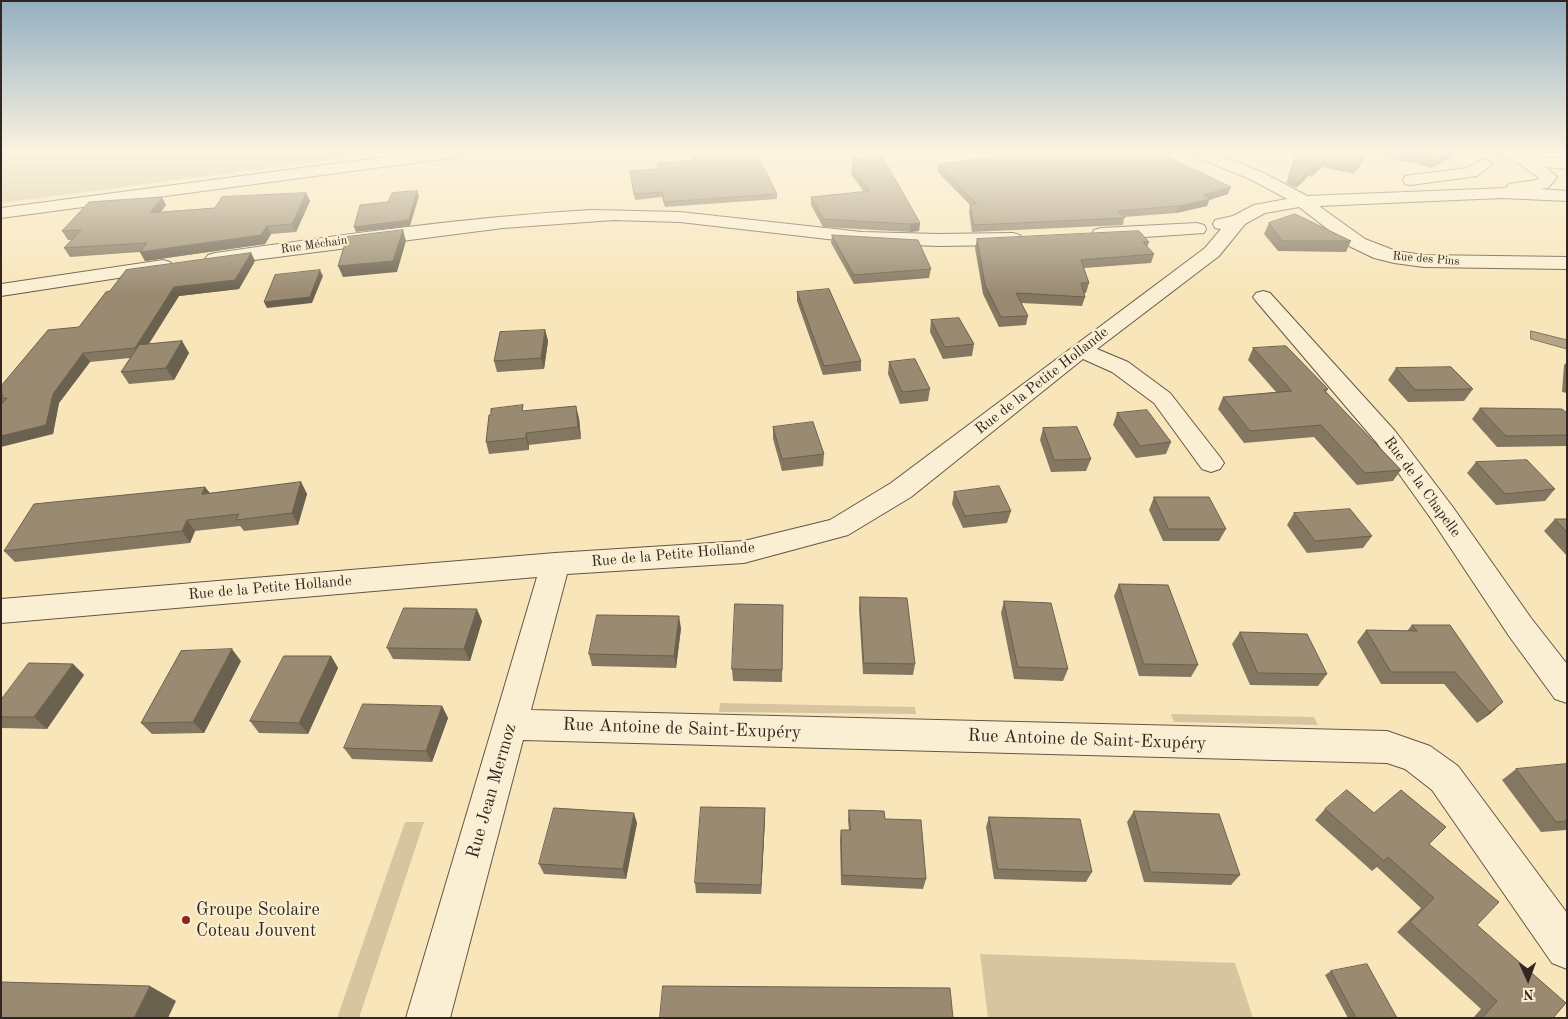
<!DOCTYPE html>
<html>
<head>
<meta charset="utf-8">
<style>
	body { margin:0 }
	#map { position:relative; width:1568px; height:1019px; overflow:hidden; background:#f8e6ba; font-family:"Old Standard TT",serif }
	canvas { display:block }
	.frame { position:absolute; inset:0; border:2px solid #332621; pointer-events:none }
	.north { position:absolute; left:1503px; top:954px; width:50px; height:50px; -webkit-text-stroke:4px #faefd2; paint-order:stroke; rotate:178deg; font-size:14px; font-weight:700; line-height:20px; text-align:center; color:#332621 }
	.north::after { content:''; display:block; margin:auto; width:18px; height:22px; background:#332621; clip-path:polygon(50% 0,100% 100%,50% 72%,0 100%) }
</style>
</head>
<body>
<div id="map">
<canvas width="1568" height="1019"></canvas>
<div class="frame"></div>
<div class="north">N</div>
</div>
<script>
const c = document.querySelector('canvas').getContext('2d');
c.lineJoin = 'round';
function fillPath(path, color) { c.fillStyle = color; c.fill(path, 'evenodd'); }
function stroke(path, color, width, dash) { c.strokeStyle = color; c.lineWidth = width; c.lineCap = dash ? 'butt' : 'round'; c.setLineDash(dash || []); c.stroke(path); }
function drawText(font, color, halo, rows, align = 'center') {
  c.font = font + ' "Old Standard TT",serif'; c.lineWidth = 4; c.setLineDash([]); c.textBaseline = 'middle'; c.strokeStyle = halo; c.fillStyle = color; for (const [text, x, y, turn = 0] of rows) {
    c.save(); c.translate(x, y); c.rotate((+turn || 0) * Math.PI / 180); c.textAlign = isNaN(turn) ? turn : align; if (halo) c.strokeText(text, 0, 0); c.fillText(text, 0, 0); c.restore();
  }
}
const green = new Path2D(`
	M1,152H393L1,203Z
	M720,703L915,707L916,714L719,712Z
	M1171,714L1314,717L1318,725L1174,722Z
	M405,822H424L359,1018H337Z
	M980,954L1235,963L1253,1018H988Z`);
const water = new Path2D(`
	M1531,331L1567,340V349L1531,339Z`);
const minor = new Path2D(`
	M422,152H465L463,155L457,157L1,218V208Z
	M1190,152H1212L1264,173L1307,196L1506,188L1509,184L1537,180L1539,178L1520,164L1497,155L1495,152H1517L1529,156L1567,159V169L1546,167L1557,177L1548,188L1540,189L1567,191V201L1502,198L1319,206L1365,239L1396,251L1424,255L1567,257V269L1424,267L1394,263L1374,258L1351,247L1299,207L1265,213L1245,224L1219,256L1097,349L1128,362L1170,393L1220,457L1224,463L1220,469L1211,472L1202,469L1154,403L1112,372L1083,359L911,497L848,535L744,563L567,574L531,710L1387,731L1430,746L1458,766L1567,913V969L1552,963L1432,790L1405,769L1387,763L523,740L450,1018H406L537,577L1,623V599L555,553L744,541L830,520L891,483L1205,248L1221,229L1215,228L1213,224L1215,220L1233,216L1254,205L1287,199L1252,180L1192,155Z
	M1484,159L1490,161L1492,164L1477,176L1411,185L1405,184L1403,180L1405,176L1411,175L1467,168Z
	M592,210L680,212L862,232L938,234L1013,233L1020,235L1022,239L1020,243L1013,245L938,246L862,243L680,222L614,220L503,228L215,265L208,263L205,259L208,255L215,253C340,235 466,217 592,210Z
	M1197,223L1204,225L1206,229L1204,233L1101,240L1094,238L1092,234L1094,230L1101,228Z
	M163,260L170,262L173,266L170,270L1,296V284Z
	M1263,291L1270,293L1395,431L1452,506L1531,618L1567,664V703L1555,699L1509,636L1432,520L1377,443L1256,301L1253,297L1256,293Z`);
const wall = new Path2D(`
	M1297,152H1369L1354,174L1322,167L1311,177L1309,175L1296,188L1286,183Z
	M1370,152H1461L1431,168L1408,161L1405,162Z
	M697,154L777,194V199L665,207L662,197L635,200L630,171L655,169L693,160L692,156H698Z
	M852,158L920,223L919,231L910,232L823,227L811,205V197L864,192L851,174L852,167H853L852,165Z
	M938,164L1228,194L1209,200L1207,206L1176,213L1124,217L1123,225L972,232L969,212L970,205L937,171Z
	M306,193L310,201L296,232L271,234L265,244L145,261L140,252L70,257L64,248L72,240H68L62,231L166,205L161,212L215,208Z
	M1269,223L1351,241L1346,252L1278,251L1264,234Z
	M832,235L931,269L929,278L854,284L831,243Z
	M977,239L1149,242L1147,247L1154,254L1151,263L1084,268L1089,283L1086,293H1084L1085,297L1082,306L1021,303L1028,316L1026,325L999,327L983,294L975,248Z
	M251,253L255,261L239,289L179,296L149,344L182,341L189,353L174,380L129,384L121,372L130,358L90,362L59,403L53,434L1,405V386L79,327L110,291Z
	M797,292L861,361V371L823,375L797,301Z
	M931,320L974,344L972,356L943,359L930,332Z
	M545,330L548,341L544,369L497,372L494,361Z
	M1253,348L1328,389L1326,392L1401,470L1393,481L1357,485L1314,437L1244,443L1218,409L1223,397L1276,392L1248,360Z
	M889,362L930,389L928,401L900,404L888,374Z
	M1567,362V393L1562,392L1564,365Z
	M1396,368L1473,389L1464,401L1408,402L1388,380Z
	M1480,408L1567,413V446L1497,447L1472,419Z
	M524,411L579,418L581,439L529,445V450L489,454L486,442L491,415Z
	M1117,413L1171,442L1166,454L1136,458L1113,425Z
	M773,427L824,454L823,466L782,471L773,439Z
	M1043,428L1091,459L1086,471L1051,472L1040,440Z
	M1476,462L1555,489L1545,501L1496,505L1467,473Z
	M301,482L307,494L298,525L244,531L240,526L195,531L190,543L15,562L4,551L205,487L210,493Z
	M954,492L1011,511L1007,523L963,528L952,504Z
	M1154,497L1226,529L1219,541H1163L1149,510Z
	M1294,513L1372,536L1363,548L1307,553L1287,525Z
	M1555,519H1567V556L1544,531Z
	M1119,584L1198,665L1191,677L1139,676L1114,596Z
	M860,597L915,664L913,675L863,674L859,609Z
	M1004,601L1068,669L1063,681L1014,679L1001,613Z
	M783,617L782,682L733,681L732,669Z
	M482,621L470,661L393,659L387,648Z
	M1412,625H1450L1491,713L1477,723L1444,684H1381L1357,642L1366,630L1407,631Z
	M681,628L676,668L592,666L589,654Z
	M1240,632L1327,674L1318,686L1250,685L1232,644Z
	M331,656L338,668L308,734L259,733L250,721Z
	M241,661L204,733L152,734L141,723Z
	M73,664L84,675L47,729L2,728H1V700Z
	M442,706L448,718L432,762L352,759L344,748Z
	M1567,765V830L1541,832L1502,780L1516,769Z
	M1325,809L1374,813L1429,844L1477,925L1553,1018H1473L1481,1009L1397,932L1421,908L1377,867L1372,871L1315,820Z
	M849,810L885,819L926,879L923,889L841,885L840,840L841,830H849L848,820Z
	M1134,811L1240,875L1231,885L1144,882L1127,822Z
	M989,817L1092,872L1086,882L994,879L986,827Z
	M765,818L761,894L696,893L695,883Z
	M637,823L626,879L544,874L539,864Z
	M1331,971L1397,1018H1348L1325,975Z`);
const shadedWall = new Path2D(`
	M1368,152H1369L1354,174L1357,168Z
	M1452,152H1461L1431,168L1434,162Z
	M1412,154L1408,161L1405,162L1409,156Z
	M1325,160L1322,167L1311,177L1314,170Z
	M1311,168L1309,175L1296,188L1299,182Z
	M1231,187L1228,194L1209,200L1207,206L1176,213L1178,206L1203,195Z
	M417,191L419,196L410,226L356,232L354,227Z
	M306,193L310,201L296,232L292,224Z
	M162,197L166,205L154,221L150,213Z
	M920,223L919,231L910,232V224Z
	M267,226L271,234L265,244L145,261L140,252Z
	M403,230L406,241L397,272L343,277L338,266Z
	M251,253L255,261L239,289L179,296L140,357L135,348L174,287Z
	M320,270L323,276L312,303L267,308L264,302Z
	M545,330L548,341L544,369L541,358Z
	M182,341L189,353L174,380L166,368Z
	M83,353L90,362L59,403L53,434L1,447V436Z
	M576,406L579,418L581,439L578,427Z
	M526,433L529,445V450L526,438Z
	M301,482L307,494L298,525L292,513Z
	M205,487L213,498L202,494Z
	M187,520L195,531L190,543L182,531Z
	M477,609L482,621L470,661L464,649Z
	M679,616L681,628L676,668L674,656Z
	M232,649L241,661L204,733L193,722Z
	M331,656L338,668L308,734L299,723Z
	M73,664L84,675L47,729L34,717Z
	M1503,702L1491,713L1477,723L1490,712Z
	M442,706L448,718L432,762L426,751Z
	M765,808V818L761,894V885Z
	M634,813L637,823L626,879L623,869Z
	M150,986L176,1001L168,1018H134Z`);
const building = new Path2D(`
	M722,152H756L777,194L664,202L662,192L634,194L630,171L655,169L658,168L657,163L693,160L692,156H698L697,154Z
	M1051,152H1157L1231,187L1203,195L1210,199L1178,206L1118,211L1125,218L974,225L970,205L977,204L938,164L1009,155Z
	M1297,152H1368L1357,168L1325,160L1314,170L1311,168L1299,182L1289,176Z
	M1395,152H1452L1434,162L1412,154L1409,156Z
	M882,156L920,223L910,224L823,219L811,197L870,191L852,167L859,166L852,158Z
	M417,191L409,220L354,227L360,205L388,202L392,193Z
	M306,193L292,224L267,226L261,235L140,252L147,243L64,248L81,230L62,231L89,202L162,197L150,213L215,208L222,197Z
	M1295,214L1351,241H1282L1269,223Z
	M403,230L393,261L338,266L347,237Z
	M1139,231L1149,242H1143L1154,254L1081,260L1089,283H1081L1085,297L1016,293L1028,316L1001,317L985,285L977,239Z
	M832,235L918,240L931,269L854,275Z
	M251,253L235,280L174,287L135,348L83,353L53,394L46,425L1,436V405L7,398H1L3,395H1V386L48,330L79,327L106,292L110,291L126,270Z
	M320,270L310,297L264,302L275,275Z
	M829,289L861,361L824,366L797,292Z
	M959,318L974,344L945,347L931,320Z
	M545,330L541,358L494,361L500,332Z
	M182,341L166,368L121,372L139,345Z
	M1286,346L1328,389L1324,390L1401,470L1365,473L1321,425L1250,431L1223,397L1292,391L1253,348Z
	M915,359L930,389L902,392L889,362Z
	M1451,367L1473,389L1415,390L1396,368Z
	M523,405L522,411L576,406L578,427L526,433V438L486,442L489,415H491V409Z
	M1480,408L1562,409L1567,413V435L1506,436Z
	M1147,410L1171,442L1140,446L1117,413Z
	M813,422L824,454L782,459L773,427Z
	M1077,427L1091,459L1054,460L1043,428Z
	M1527,460L1555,489L1505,494L1476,462Z
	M301,482L292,513L236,520L239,514L187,520L182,531L4,551L34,504L205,487L202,494Z
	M999,486L1011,511L965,516L954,492Z
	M1154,497H1209L1226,529H1169Z
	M1350,509L1372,536L1315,541L1294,513Z
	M1555,519H1567V532Z
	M1119,584L1168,585L1198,665L1144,664Z
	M860,597L907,598L915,664L864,663Z
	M1004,601L1051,603L1068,669L1018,667Z
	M735,604L783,605L782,670L732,669Z
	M404,608L477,609L464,649L387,648Z
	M597,615L679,616L674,656L589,654Z
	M1412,625H1450L1503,702L1490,712L1455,672H1391L1366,630L1417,631Z
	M1240,632L1307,634L1327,674L1258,673Z
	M232,649L193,722L141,723L181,651Z
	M284,656H331L299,723L250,721Z
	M29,663L73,664L34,717H1V700Z
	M363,704L442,706L426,751L344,748Z
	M1566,764L1567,765V821L1556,822L1516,769Z
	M1347,790L1374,813L1401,790L1446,827L1429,844L1499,902L1477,925L1566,1003L1553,1018H1482L1497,1001L1410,922L1434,898L1388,857L1384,861L1325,809Z
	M701,807L765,808L761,885L695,883Z
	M554,808L634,813L623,869L539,864Z
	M849,810L884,811L885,819L921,820L926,879L842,875L841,830H850Z
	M1134,811L1219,814L1240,875L1151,872Z
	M989,817L1080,819L1092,872L998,869Z
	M1367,964L1397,1018H1356L1331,971Z
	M1,982L150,986L134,1018H1Z
	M663,986L950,988L953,1018H660Z`);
const markers = [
	[186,920,5,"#8f2418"]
];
const farStreetnames = [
	["Rue Méchain",314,245,-8],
	["Rue des Pins",1426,259,5]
];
const streetNames = [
	["Rue de la Petite Hollande",1042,381,-38],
	["Rue de la Chapelle",1422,487,54],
	["Rue de la Petite Hollande",673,555,-5],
	["Rue de la Petite Hollande",270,588,-5]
];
const nearStreetnames = [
	["Rue Antoine de Saint-Exupéry",682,729,2],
	["Rue Antoine de Saint-Exupéry",1087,740,2],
	["Rue Jean Mermoz",492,791,-74]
];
const nearPoinames = [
	["Groupe Scolaire",196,910],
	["Coteau Jouvent",196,931]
];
fillPath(green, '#d7c5a0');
fillPath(water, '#b5a586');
stroke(water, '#81725e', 1);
stroke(minor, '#645647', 2);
fillPath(minor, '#faefd2');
fillPath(wall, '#847761');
fillPath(shadedWall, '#6b614f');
fillPath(building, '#998a71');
stroke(building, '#6b614f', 1);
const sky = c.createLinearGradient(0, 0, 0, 294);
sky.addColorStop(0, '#93aec1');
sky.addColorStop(0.52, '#fcf4e0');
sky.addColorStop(1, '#fcf4e000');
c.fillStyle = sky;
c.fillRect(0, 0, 1568, 294);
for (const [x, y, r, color] of markers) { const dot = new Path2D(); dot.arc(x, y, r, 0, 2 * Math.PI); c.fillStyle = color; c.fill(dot); stroke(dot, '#faefd2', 2); }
drawText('12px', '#332621', '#faefd2', farStreetnames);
drawText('15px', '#332621', '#faefd2', streetNames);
drawText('18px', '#332621', '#faefd2', nearStreetnames);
drawText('18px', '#332621', '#faefd2', nearPoinames, 'left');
</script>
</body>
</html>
